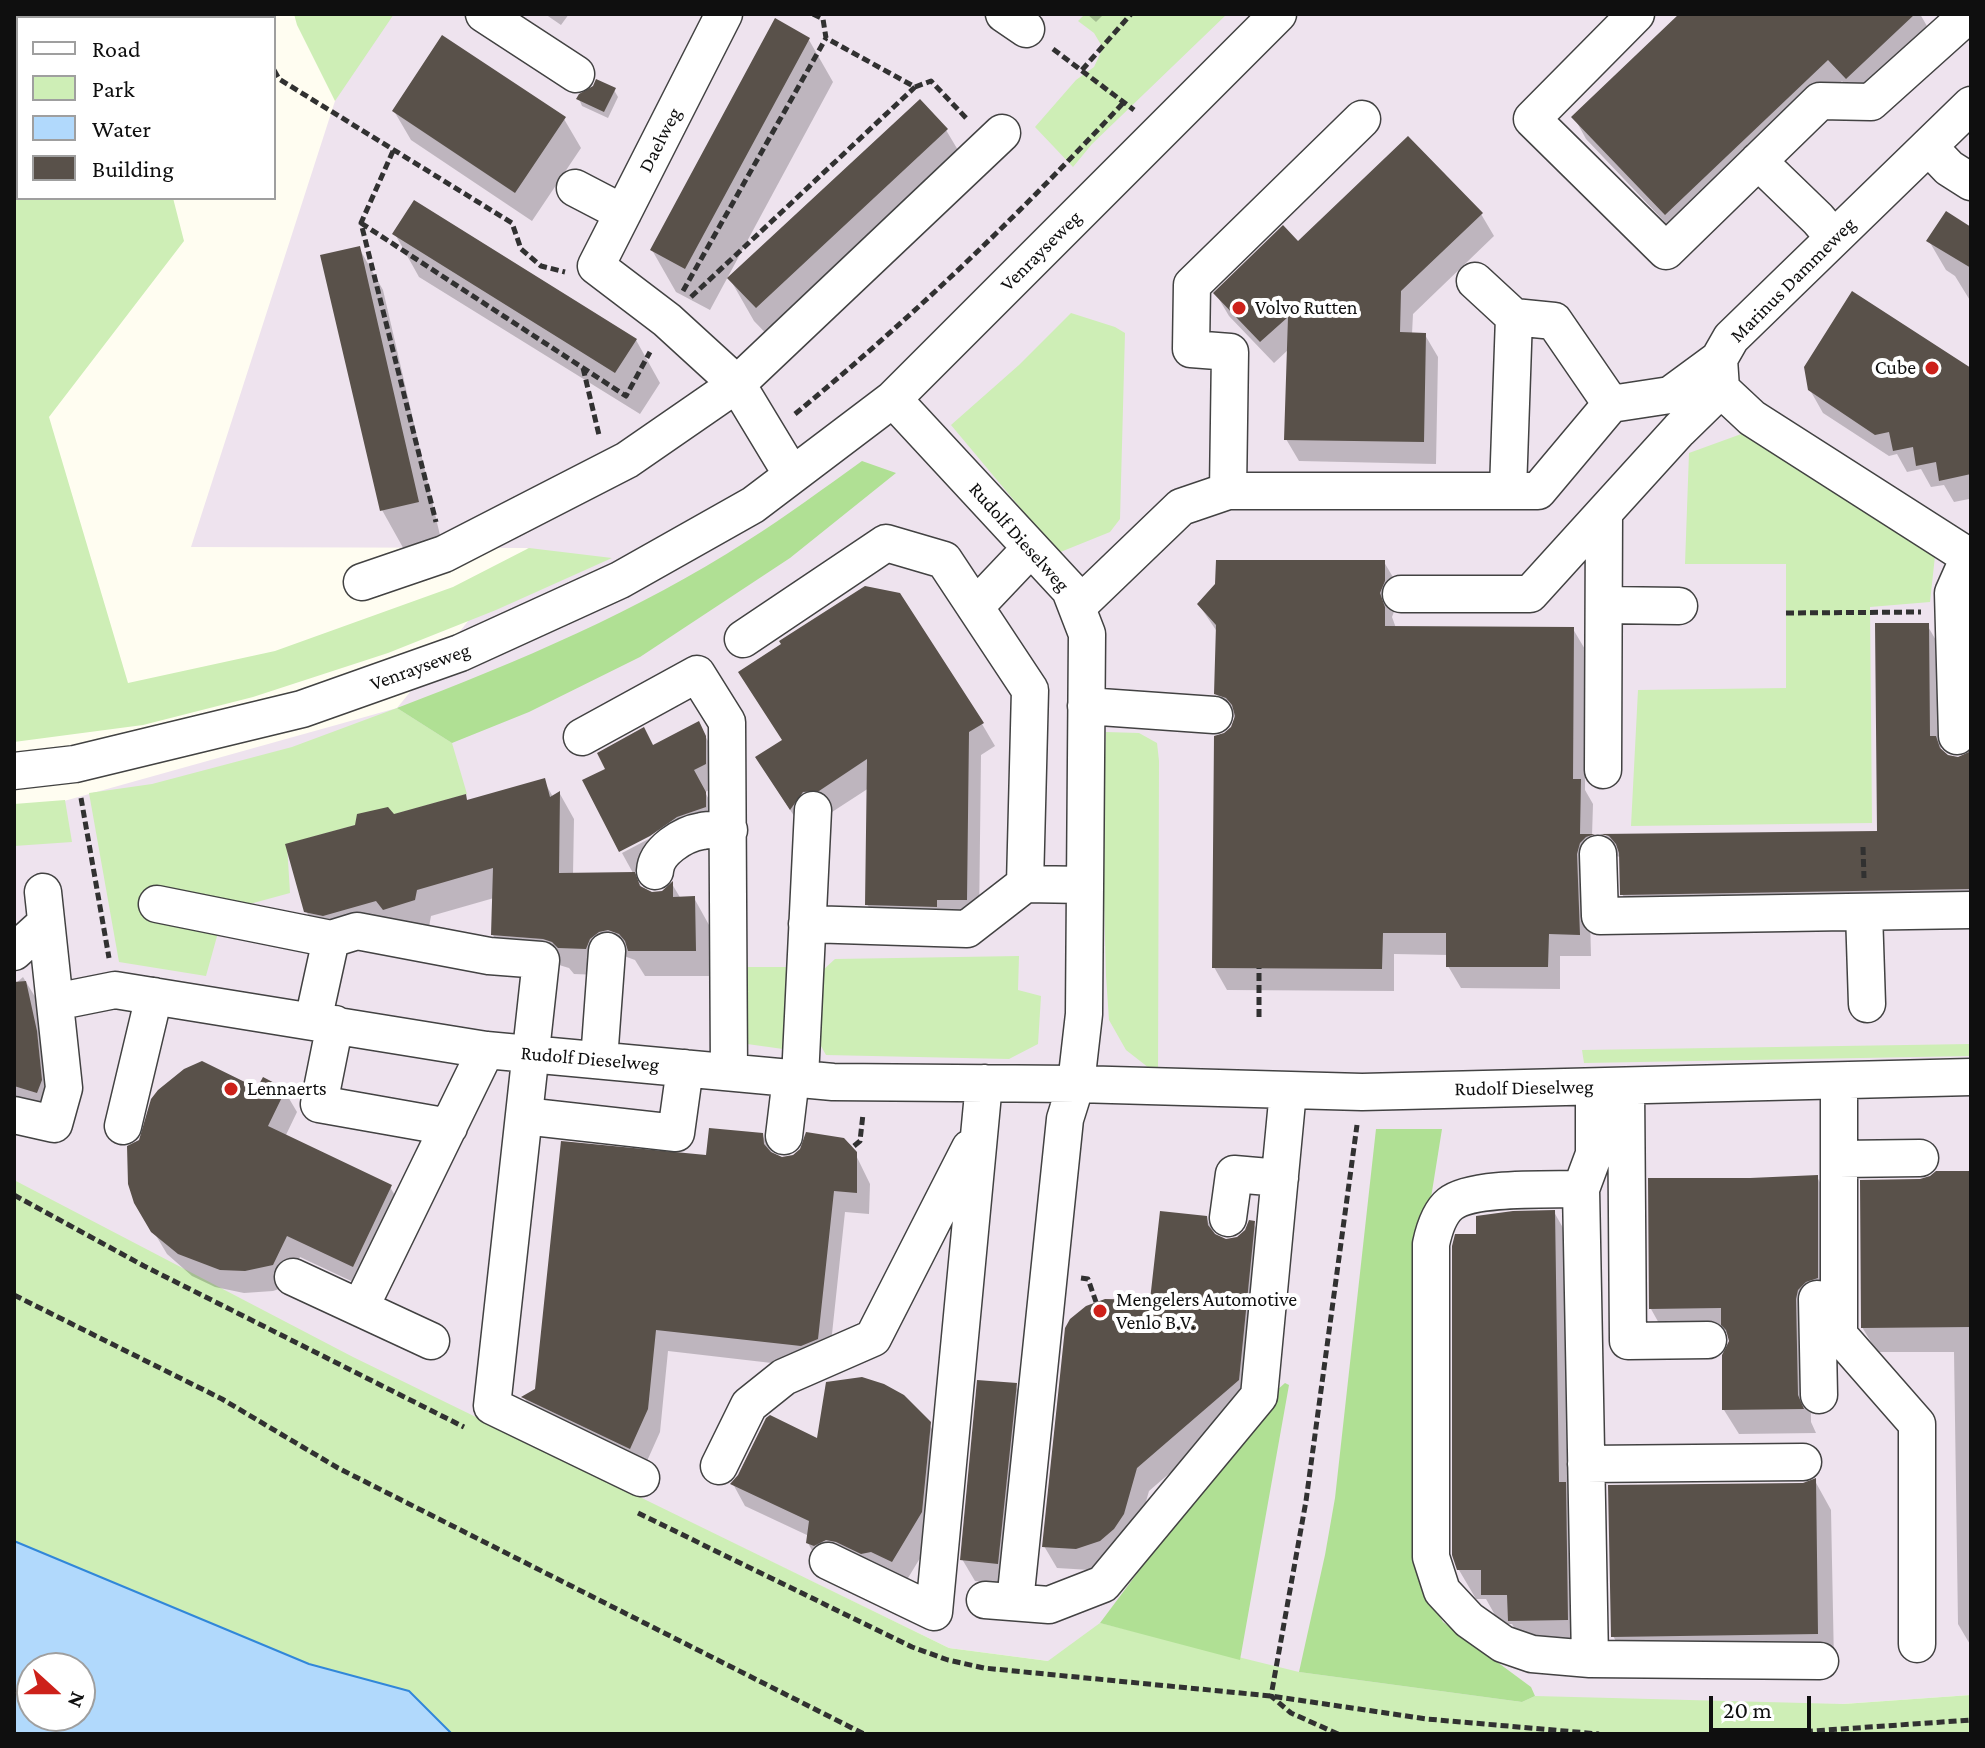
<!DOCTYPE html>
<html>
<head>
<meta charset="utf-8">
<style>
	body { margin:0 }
	#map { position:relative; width:1985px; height:1748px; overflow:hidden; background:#fffdf1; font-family:"Crimson Pro",serif }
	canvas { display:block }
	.frame { position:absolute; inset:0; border:16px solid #0f0f0f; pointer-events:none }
	.legend { position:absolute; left:16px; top:16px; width:260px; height:184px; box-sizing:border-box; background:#fff; border:2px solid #9f9f9f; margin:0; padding:10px 14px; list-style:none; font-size:24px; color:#0f0f0f }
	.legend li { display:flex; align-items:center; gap:16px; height:40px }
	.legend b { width:40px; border:2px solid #9f9f9f }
	.north { position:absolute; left:16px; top:1652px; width:80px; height:80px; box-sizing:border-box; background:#fff; border:2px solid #9f9f9f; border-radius:50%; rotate:111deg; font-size:22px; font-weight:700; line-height:32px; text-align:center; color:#0f0f0f }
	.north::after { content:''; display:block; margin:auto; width:28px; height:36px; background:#cd211a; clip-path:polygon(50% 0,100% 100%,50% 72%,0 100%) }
	.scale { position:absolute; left:1709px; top:1696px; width:102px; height:36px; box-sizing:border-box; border:4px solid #0f0f0f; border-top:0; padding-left:10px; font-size:24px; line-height:28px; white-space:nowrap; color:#0f0f0f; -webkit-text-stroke:6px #fff; paint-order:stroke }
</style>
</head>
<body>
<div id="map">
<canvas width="1985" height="1748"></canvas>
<div class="frame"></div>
<ul class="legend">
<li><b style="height:10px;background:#fff"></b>Road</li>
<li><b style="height:22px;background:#ceeeb6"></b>Park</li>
<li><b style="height:22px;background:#b1d9fc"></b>Water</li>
<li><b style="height:22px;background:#59514a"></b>Building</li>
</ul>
<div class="north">N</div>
<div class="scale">20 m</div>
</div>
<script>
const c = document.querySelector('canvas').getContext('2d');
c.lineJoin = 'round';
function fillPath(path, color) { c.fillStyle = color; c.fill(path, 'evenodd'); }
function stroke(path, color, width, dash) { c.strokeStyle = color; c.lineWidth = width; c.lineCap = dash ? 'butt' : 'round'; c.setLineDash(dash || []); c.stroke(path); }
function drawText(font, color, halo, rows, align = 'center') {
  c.font = font + ' "Crimson Pro",serif'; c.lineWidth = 8; c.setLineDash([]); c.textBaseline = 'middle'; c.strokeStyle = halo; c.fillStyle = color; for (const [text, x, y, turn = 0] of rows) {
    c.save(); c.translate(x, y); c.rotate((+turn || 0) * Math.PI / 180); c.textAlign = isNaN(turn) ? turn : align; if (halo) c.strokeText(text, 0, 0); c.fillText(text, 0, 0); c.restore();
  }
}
const industrial = new Path2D(`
	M367,14H1971V1695L1843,1704L1522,1702L1048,1661L949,1648L14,1194V815L397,708L528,548L191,547L335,101Z`);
const green = new Path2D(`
	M14,14H129L130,18H18V198H173L184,241L49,417L128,683L275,651L453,587L529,548L612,558L496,610L388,653L253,697L143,725L14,742Z
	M294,14H394L335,101L297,25Z
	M1085,14H1227L1092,144L1073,167L1035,127L1076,80L1094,67L1103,48L1094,33L1078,21Z
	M1071,313L1115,327L1125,333L1120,519L1110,532L1058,553L951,425L1019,365Z
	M1744,433L1935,556L1930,602L1870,607L1872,823L1631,826L1638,690L1786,688V564H1685L1689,453Z
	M397,708L452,743L467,794L287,844L290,893L224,911L206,976L119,962L89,793L152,784L292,747Z
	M1106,732L1139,733L1157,743L1159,761L1158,1075L1126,1050L1109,1020L1106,976L1102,822Z
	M65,800L72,842L14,846V804Z
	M1019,956L1018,990L1041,996L1038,1044L1009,1059L826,1055L817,1039L822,971L835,959Z
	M739,967H792L790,1037L783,1049L740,1043Z
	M1971,1044V1056L1584,1063L1582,1050Z
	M14,1180L353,1357L949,1648L1048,1661L1100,1623L1299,1672L1522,1702L1535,1696L1843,1704L1971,1695V1734H452L409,1691L309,1664L14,1541Z`);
const forest = new Path2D(`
	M862,461L896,473L790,558L640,657L529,712L452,743L397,708C518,662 638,611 747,541C787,516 824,488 862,461Z
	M1376,1129H1442L1419,1273L1423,1588L1443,1622L1531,1687L1535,1696L1522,1702L1299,1672L1325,1555L1335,1498Z
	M1285,1383L1289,1385L1240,1660L1100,1623L1268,1398Z`);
const water = new Path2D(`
	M14,1541L309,1664L409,1691L452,1734H14ZM32,1668H80V1716H32Z`);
const shadow = new Path2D(`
	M545,14H569L561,25Z
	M1087,14H1104L1096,22Z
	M1682,14H1920L1931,33L1860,100L1842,81L1678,236L1586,139L1574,117Z
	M809,40L833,82L710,310L676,292L652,250Z
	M614,90L618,97L608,118L582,106L579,99Z
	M394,111L564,119L581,148L532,221L411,140Z
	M946,130L971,172L781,349L754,321L730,279Z
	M1481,214L1494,236L1413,314L1412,334L1425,335L1438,357L1436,464L1299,461L1286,439L1289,349L1274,363L1229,316L1216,294L1298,244Z
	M1971,230V302L1955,276L1946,270L1929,241Z
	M395,234L636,340L660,383L640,414L419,277Z
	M359,248L383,290L442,544L406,553L382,510Z
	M1971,370V503L1969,499L1954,502L1944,485L1931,487L1921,469L1907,472L1897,454L1889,456L1823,413L1810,390Z
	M1384,562L1397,584V604L1392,617L1396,628L1573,629L1586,651L1585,790L1593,804L1592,836L1606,856L1589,877L1591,956H1560V989L1461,988L1448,966V955L1394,954V991L1227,990L1214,967L1233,728L1236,718L1229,716L1216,693L1218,633L1199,605Z
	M1927,625L1940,647L1941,749L1944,754L1958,759L1971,754V911L1635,916L1622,894L1621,857L1615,856L1604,836L1879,833Z
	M698,724L711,746L718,786L705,792L718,817L663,858L633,873L622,853L660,833L658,829Z
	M982,724L995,746L981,755L979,922L880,926L867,904L869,788L832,812L815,813L803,830L771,780Z
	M544,781L553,797L560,794L574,819L573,875L633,874L643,889L651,894L663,893L672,884L681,899L694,898L709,925L710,976H645L635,960L624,956L601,975L574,974L569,968L559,965L508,961L493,935L494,898L431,916L429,927L321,938L306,911L394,816L468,802Z
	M23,977L40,1005L58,1111L14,1129V985Z
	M258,1090H284L297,1112L285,1137L390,1187L403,1209L366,1288L300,1257L285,1287L273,1291L244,1293L215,1287L192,1276L167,1254L136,1202Z
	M762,1135L774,1156L782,1159L843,1140L851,1145L870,1184L869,1214L845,1212L829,1362L815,1368L668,1351L660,1432L643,1470L536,1419L524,1397L536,1390L708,1157Z
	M1971,1173V1646L1958,1624L1954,1352H1877L1862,1327L1921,1181Z
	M1817,1177L1831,1202V1303L1809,1325L1811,1422L1816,1433L1739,1434L1724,1410L1731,1341L1728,1333L1665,1334L1651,1309Z
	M1554,1212L1571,1242L1584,1649L1527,1650L1512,1624H1500L1486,1599H1476L1459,1570L1478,1236Z
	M1206,1218L1217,1237L1226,1241L1237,1239L1253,1223L1266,1245L1251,1403L1149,1491L1136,1537L1113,1563L1090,1570L1057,1568L1044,1546L1152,1302Z
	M1015,1385L1028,1407L1010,1585L975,1581L962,1559Z
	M929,1424L942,1446L934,1535L905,1583L820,1565L808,1543L809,1536L745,1506L733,1484L819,1441Z
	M1815,1481L1831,1510L1834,1663L1630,1666L1613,1636L1804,1485Z`);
const building = new Path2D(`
	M1679,14H1915L1846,79L1828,60L1665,215L1571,117Z
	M775,18L810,38L685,269L650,250Z
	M442,35L566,117L515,193L392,111Z
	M596,79L616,88L604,112L576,99L579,94L593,86Z
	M920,99L948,129L756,308L727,278Z
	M1408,136L1483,213L1401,291L1400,332L1426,333L1424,442L1284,440L1288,317L1260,342L1213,293L1283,225L1298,241Z
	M414,200L637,339L615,373L392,234Z
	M1946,211L1971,227V268L1926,241Z
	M360,246L419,502L380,511L320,255Z
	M1852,291L1971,368V474L1939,481L1936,462L1916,466L1913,447L1893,451L1889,432L1875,435L1808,390L1804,367Z
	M1216,560H1385V581L1380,593L1385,607V626L1574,627L1573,779H1581L1580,834H1595L1586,837L1580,843L1577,854L1580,935L1549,934L1548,967H1446V933H1383L1382,969L1212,968L1214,736L1224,733L1231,727L1235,716L1232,705L1226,698L1214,694L1216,625L1197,604L1215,584Z
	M865,586L900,593L984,723L969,732L967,900H937V907L865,905L867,759L819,791L803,792L790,810L755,757L782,740L738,672L781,644L779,641Z
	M1875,623H1929L1930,736H1936L1940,748L1948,755L1958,757L1971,751V889L1620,895L1619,853L1616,844L1609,836L1600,834L1877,831Z
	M699,721L706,736V764L694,770L706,792V807L677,817L650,836L619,852L582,780L605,769L597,753L644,727L653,745Z
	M545,778L550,797L560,791L559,873L635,872L640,886L652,892L662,891L673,881V897L695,896L696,951H628L625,941L619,934L608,930L599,932L590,939L586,949L558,948L552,942L543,939L491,935L493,868L417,890L415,900L383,910L376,901L323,916L304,912L285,844L355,825L357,814L388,807L394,814L466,794L467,800Z
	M26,981L37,1031L42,1080L37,1093L14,1086V982Z
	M202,1061L257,1088L263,1077L286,1089L268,1126L392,1185L353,1267L287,1236L273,1265L245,1271L220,1270L178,1254L151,1232L134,1203L128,1184L127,1146L139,1140L151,1099L158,1090L184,1069Z
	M709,1128L763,1133L764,1144L771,1152L782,1157L793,1155L800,1149L806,1132L844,1138L857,1152V1193L834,1191L818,1339L801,1346L656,1330L648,1409L630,1449L521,1397L535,1389L561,1141L706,1155Z
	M1936,1171H1971V1327L1861,1328L1860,1180L1920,1179L1930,1176Z
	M1818,1175V1278L1806,1282L1798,1290L1796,1299L1798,1395L1804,1409L1722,1410V1355L1729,1341L1726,1330L1721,1325V1308L1649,1309L1648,1178H1750Z
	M1555,1210L1559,1482H1566L1568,1620L1508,1621L1507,1595H1481V1570H1457L1452,1555V1246L1455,1234H1476V1216L1513,1211Z
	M1160,1211L1207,1216L1208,1225L1215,1234L1226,1239L1237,1237L1245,1230L1249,1220L1255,1221L1239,1380L1137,1468L1124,1514L1114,1529L1100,1541L1076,1549L1042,1547L1065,1328L1070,1319L1086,1306L1105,1299L1150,1300Z
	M862,1377L884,1384L904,1395L931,1422L922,1512L892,1562L871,1552L861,1554L836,1542L826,1540L814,1546L806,1543L809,1521L730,1484L738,1475L766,1418L770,1415L817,1438L826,1382Z
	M977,1380L1017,1383L998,1564L960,1560Z
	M1816,1478L1818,1634L1611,1637L1608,1485L1803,1483Z`);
const path = new Path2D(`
	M251,14L252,18
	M813,14L823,19L826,38L915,87L931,81L968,120
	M1053,49L1134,110
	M274,70L279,79L512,223L521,249L541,266L565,272
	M1082,70L1131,14
	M393,151L361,223L436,522
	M361,223L626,396L650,352
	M683,291L826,38
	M691,297L915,87
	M583,368L599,435
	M795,414C914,316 1019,215 1124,102
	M1786,613L1921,612
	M81,798L109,958
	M1863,847L1864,878
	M1259,1017V968
	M854,1146L860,1141L863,1114
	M14,1195L144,1266L464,1427
	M1081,1278L1088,1279L1096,1302
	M14,1295L222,1399L338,1468L864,1734
	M638,1513L912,1647L948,1660L984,1668L1271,1696L1427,1719L1599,1734
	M1338,1734L1291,1713L1271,1696L1306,1501L1357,1125
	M1769,1734L1971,1720`);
const minor = new Path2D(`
	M484,14L576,74
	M724,14L596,266L667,320L737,384L792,475
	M1004,14L1026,29
	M1636,14L1532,119L1666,251L1820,101L1871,102L1969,14
	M1971,105L1731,338L1719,359L1721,389L1752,418L1971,558
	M1362,119L1192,285L1191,349L1230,352L1228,491H1538L1611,404L1670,395L1719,359
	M1929,147L1949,168L1971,182
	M1758,161L1818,219L1834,238
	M575,188L623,213
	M1475,281L1514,317L1554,321L1611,404
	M893,399L1070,590L1087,634L1084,1014L1076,1084L1065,1119L1015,1602
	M1508,490L1514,317
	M362,582L444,554L627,460L737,384L1002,133
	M1401,594H1530L1679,430L1721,389
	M1604,605L1679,606
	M975,607L1031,548
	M1077,607L1181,507L1228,491
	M743,639L886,543L944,560L1030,690L1025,884
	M1086,706L1214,715
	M1957,736L1953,593L1969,557
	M582,737L697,674L727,722L729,1072
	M1603,770L1604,513
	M14,771L75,764L302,709L460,653L620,580L753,505L893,399L1278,14
	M1598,854L1600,916L1971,910
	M655,871C656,851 683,834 702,831C710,829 720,830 729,830
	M157,904L331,939L313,1021
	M1864,912L1867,1004
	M807,924L967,929L1025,884L1085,885
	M331,939L357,931L489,956L541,960L492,1406L641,1478
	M14,952L46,923
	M55,1002L115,990L486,1050L833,1082L1076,1084L1362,1092L1971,1077
	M335,1024L319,1104L449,1127
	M599,1060L607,951
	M800,1078L813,810
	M1839,1081V1335L1917,1424V1644
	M1626,1086L1628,1341L1708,1340
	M14,1115L54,1124L64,1088L43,892
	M524,1116L676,1133L685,1068
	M123,1126L154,996
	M784,1136L791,1078
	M1839,1159L1920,1158
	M1581,1189C1550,1190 1472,1186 1450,1204C1439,1213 1434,1230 1431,1244V1557L1442,1591L1469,1620L1503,1644L1532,1654L1590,1659L1820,1661
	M1228,1218L1234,1174L1280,1178
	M293,1277L431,1341
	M1817,1299L1819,1395
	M360,1308L486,1050
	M1586,1464L1803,1462
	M719,1466L749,1405L784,1377L873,1338L970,1148
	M828,1561L934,1612L984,1083
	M985,1600L1049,1605L1103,1584L1259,1396L1288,1091
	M1590,1659L1581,1189L1594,1154V1087`);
const markers = [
	[1239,308,8,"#cd211a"],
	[1932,368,8,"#cd211a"],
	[231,1089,8,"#cd211a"],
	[1100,1311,8,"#cd211a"]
];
const streetNames = [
	["Daelweg",660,140,-63],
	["Venrayseweg",1041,251,-45],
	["Marinus Dammeweg",1793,280,-45],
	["Rudolf Dieselweg",1019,537,48],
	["Venrayseweg",420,667,-20],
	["Rudolf Dieselweg",590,1059,5],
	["Rudolf Dieselweg",1524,1088,-1]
];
const poiNames = [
	["Volvo Rutten",1255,308],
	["Cube",1916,368,"right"],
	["Lennaerts",247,1089],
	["Mengelers Automotive",1116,1300],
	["Venlo B.V.",1116,1323]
];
fillPath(industrial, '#eee3ee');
fillPath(green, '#ceeeb6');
fillPath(forest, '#b0e094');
fillPath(water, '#b1d9fc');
stroke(water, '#3187d9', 2);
fillPath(shadow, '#0003');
fillPath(building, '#59514a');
stroke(minor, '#424242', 39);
stroke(path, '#313131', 5, [8, 4]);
stroke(minor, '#fff', 36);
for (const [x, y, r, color] of markers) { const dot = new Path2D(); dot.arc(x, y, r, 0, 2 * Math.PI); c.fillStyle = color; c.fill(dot); stroke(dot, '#fff', 3); }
drawText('20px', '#0f0f0f', '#fff', streetNames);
drawText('20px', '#0f0f0f', '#fff', poiNames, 'left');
</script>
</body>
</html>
